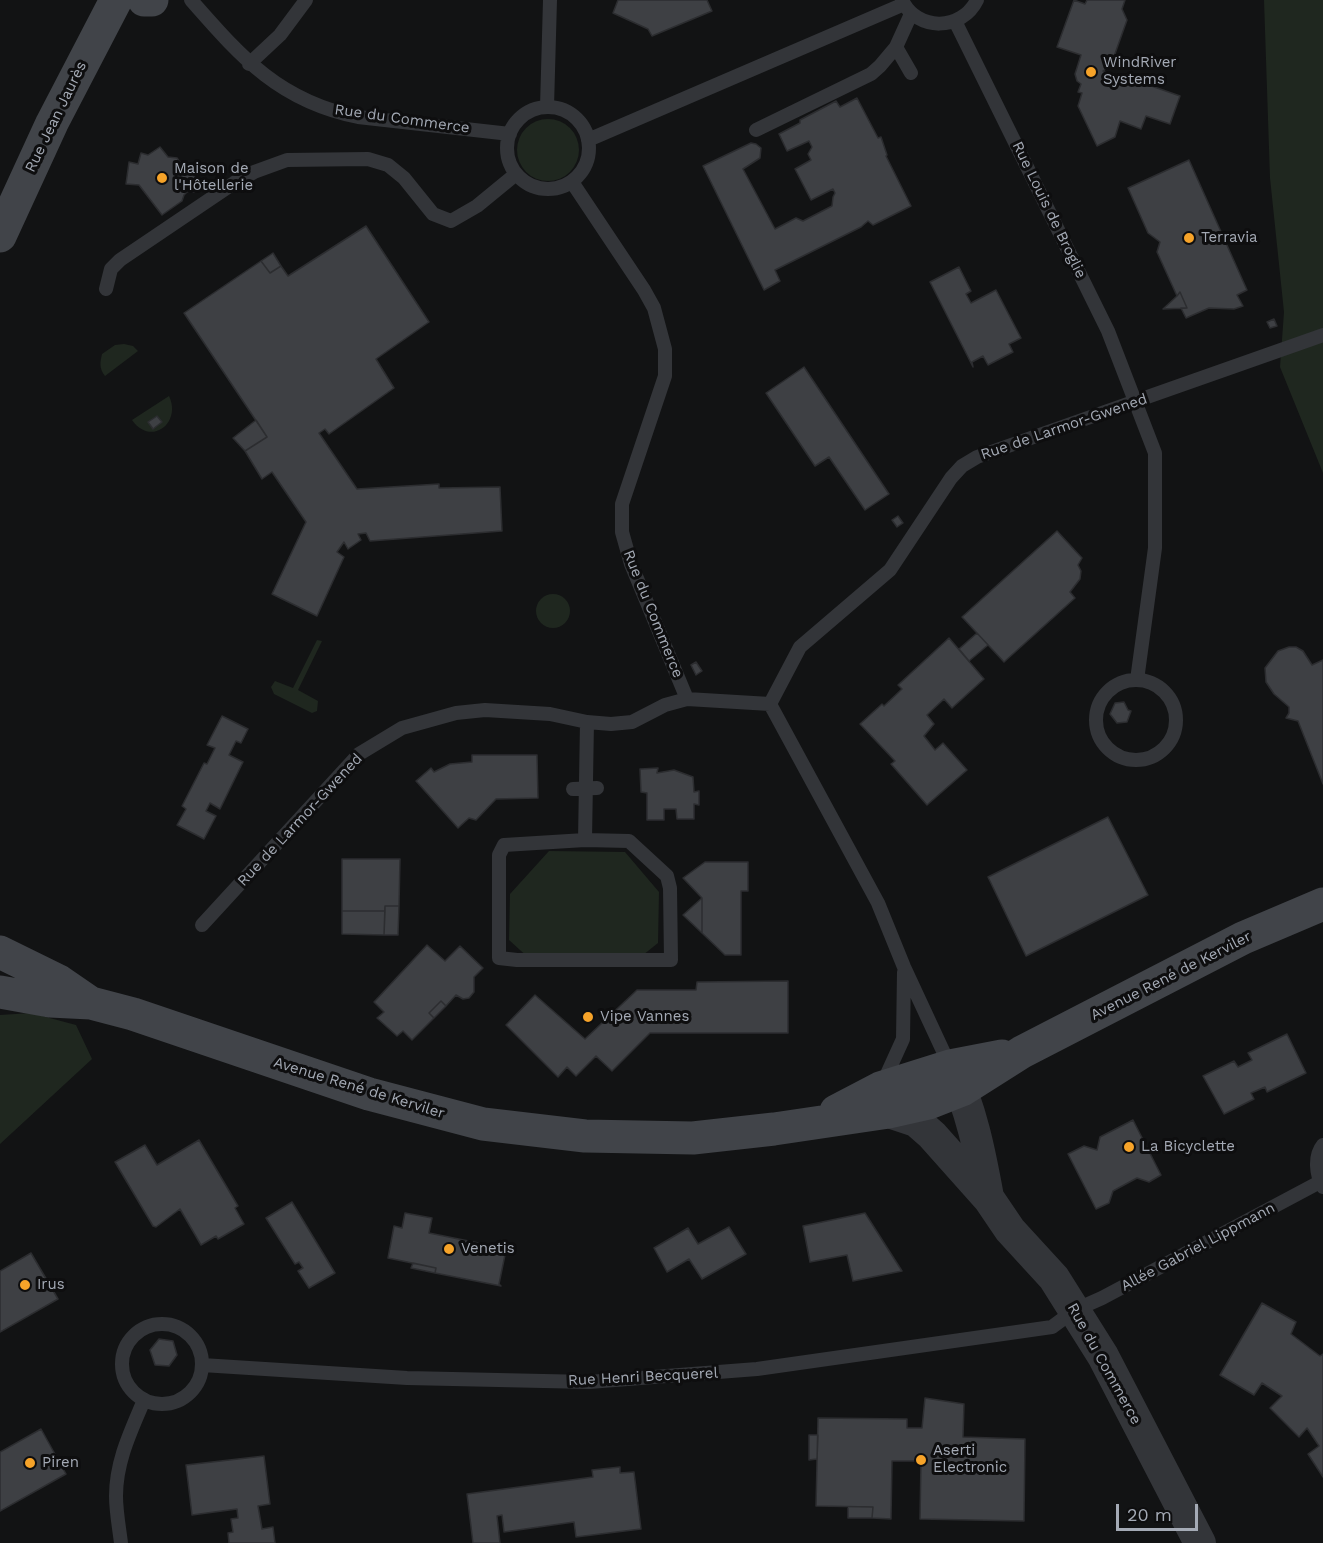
<!DOCTYPE html>
<html>
<head>
<meta charset="utf-8">
<style>
	body { margin:0 }
	#map { position:relative; width:1323px; height:1543px; overflow:hidden; background:#121314; font-family:"Work Sans",sans-serif }
	canvas { display:block }
	.scale { position:absolute; left:1116px; top:1504px; width:82px; height:27px; box-sizing:border-box; border:3px solid #a4aab5; border-top:0; padding-left:8px; font-size:18px; line-height:21px; white-space:nowrap; color:#a4aab5; -webkit-text-stroke:4px #0e0e0f; paint-order:stroke }
</style>
</head>
<body>
<div id="map">
<canvas width="1323" height="1543"></canvas>
<div class="scale">20 m</div>
</div>
<script>
const c = document.querySelector('canvas').getContext('2d');
c.lineJoin = 'round';
function fillPath(path, color) { c.fillStyle = color; c.fill(path, 'evenodd'); }
function stroke(path, color, width, dash) { c.strokeStyle = color; c.lineWidth = width; c.lineCap = dash ? 'butt' : 'round'; c.setLineDash(dash || []); c.stroke(path); }
function drawText(font, color, halo, rows, align = 'center') {
  c.font = font + ' "Work Sans",sans-serif'; c.lineWidth = 6; c.setLineDash([]); c.textBaseline = 'middle'; c.strokeStyle = halo; c.fillStyle = color; for (const [text, x, y, turn = 0] of rows) {
    c.save(); c.translate(x, y); c.rotate((+turn || 0) * Math.PI / 180); c.textAlign = isNaN(turn) ? turn : align; if (halo) c.strokeText(text, 0, 0); c.fillText(text, 0, 0); c.restore();
  }
}
const green = new Path2D(`
	M1264,0H1323V473L1280,367L1284,312L1270,178Z
	M517 150a31 31 0 1 1 62 0a31 31 0 1 1-62 0Z
	M124,344L133,346L138,351L105,376C99,368 100,363 102,354L115,345Z
	M169,396C182,423 151,447 132,420Z
	M536 611a17 17 0 1 1 34 0a17 17 0 1 1-34 0Z
	M317,640L322,641L298,690L318,701L317,711L312,713L274,694L271,687L275,681L293,688Z
	M549,851L625,852L659,892L658,943L638,959L531,960L509,940L510,894Z
	M31,1013L76,1025L92,1059L0,1144V1015Z`);
const building = new Path2D(`
	M618,0H707L712,11L652,36L648,29L613,13Z
	M1074,0L1085,4L1087,0H1125L1122,9L1127,20L1111,65L1103,71L1122,78L1123,76L1180,96L1170,124L1146,116L1141,129L1120,121L1115,137L1097,146L1078,106L1082,93L1078,92L1081,84L1077,81L1075,74L1081,55L1057,47Z
	M857,98L878,138L881,137L887,155L886,156L911,206L873,225L868,221L861,227L775,270L780,281L764,290L703,166L751,143L756,144L761,148L760,158L743,169L775,229L796,218L803,221L832,206L833,197L835,193L833,189L811,200L795,169L811,160L808,154L812,147L809,141L787,151L779,134L800,123V120L836,101L840,107Z
	M160,147L168,157L177,158L183,167L200,181V185L197,192H187L184,195L182,201L162,215L139,185L126,184L129,162L138,164L141,153L148,155Z
	M1189,160L1247,290L1237,295L1243,306L1234,309L1209,308L1186,318L1181,308H1187L1180,292L1177,296L1157,252L1160,242L1148,233L1128,188Z
	M366,226L429,322L376,359L394,388L329,434L325,429L319,433L357,489L439,484V488L500,487L502,531L370,541L366,533L358,534L361,540L348,549L344,542L337,552L344,557L317,616L272,594L306,522L272,472L262,479L245,451L267,437L184,313L261,261L270,273L281,266L288,276Z
	M273,253L281,266L270,273L261,261Z
	M959,267L971,291L966,294L971,303L996,290L1021,338L1009,344L1013,352L988,365L983,356L972,362L973,367L930,282Z
	M1180,292L1187,308L1163,309L1177,296Z
	M1274,319L1277,326L1270,328L1267,322Z
	M804,367L889,494L865,510L829,457L815,466L766,393Z
	M157,416L162,422L153,429L148,422Z
	M256,420L267,437L245,451L233,438Z
	M898,516L903,523L897,527L892,520Z
	M1057,531L1082,558L1078,565L1081,571L1080,579L1070,592L1075,598L1004,662L962,617Z
	M977,633L988,645L969,661L959,649Z
	M949,638L984,679L952,708L944,699L927,715L934,724L924,736L935,750L943,743L967,770L927,805L891,764L895,761L860,724L882,704L884,706L902,689L898,685Z
	M1289,647H1296L1303,651L1312,665L1323,660V784L1298,721L1286,718L1289,713V707L1274,694L1266,682L1265,668L1278,651Z
	M696,662L702,671L696,675L691,665Z
	M1124,702L1128,710L1131,711L1127,722L1117,723L1110,714L1115,703Z
	M222,716L248,729L241,743L236,741L229,755L243,762L220,809L210,803L206,811L216,816L204,839L177,825L186,809L182,806L204,763L207,764L215,748L207,745Z
	M472,755H537L538,798L496,799L476,820L469,818L458,828L416,781L431,768L434,772L450,764L472,762Z
	M658,768L657,773L674,770L693,777L694,792L699,791V805L694,804V819H677L676,809H664V820H647V793L641,792L640,769Z
	M1108,817L1148,895L1026,956L988,877Z
	M342,859H400L399,906H385V911H342Z
	M705,862H748V891H741V955H725L702,933V898L683,878Z
	M702,898V933L683,915Z
	M385,906H399L398,935H384Z
	M342,911H385L384,935L342,934Z
	M427,945L445,961L460,946L483,968L474,977V992L469,998L463,999L456,995L446,1006L441,1001L429,1013L434,1018L412,1040L403,1031L397,1036L377,1018L384,1012L374,1002Z
	M788,981V1033H650L612,1071L596,1056L576,1076L567,1067L558,1077L506,1025L535,995L585,1039L637,990H696L697,982Z
	M441,1001L446,1006L434,1018L429,1013Z
	M1287,1034L1306,1073L1267,1092L1265,1087L1251,1093L1254,1099L1224,1114L1203,1076L1234,1061L1238,1067L1252,1060L1248,1053Z
	M1133,1120L1161,1175L1149,1182L1137,1178L1124,1185L1113,1191L1109,1203L1096,1209L1068,1154L1084,1146L1097,1150L1100,1137Z
	M199,1140L238,1206L235,1208L244,1224L218,1239L216,1236L201,1245L180,1209L156,1227L153,1226L115,1162L145,1145L157,1165Z
	M292,1202L335,1273L309,1288L298,1271L303,1268L299,1262L295,1264L266,1218Z
	M405,1213L432,1218L429,1233L508,1249L506,1250L499,1284L501,1286L435,1273L436,1268L388,1258L394,1226L402,1228Z
	M865,1213L902,1271L853,1281L847,1255L810,1262L803,1226Z
	M729,1227L746,1254L702,1279L689,1259L667,1272L654,1248L688,1228L698,1244Z
	M31,1253L58,1299L0,1332V1271Z
	M413,1263L436,1268L435,1273L411,1268Z
	M1262,1303L1296,1322L1291,1334L1320,1356L1323,1354V1477L1308,1454L1319,1446L1307,1428L1299,1437L1270,1408L1282,1396L1262,1383L1254,1395L1220,1375Z
	M159,1339L173,1341L177,1355L169,1366L155,1365L150,1350Z
	M925,1398L964,1404L963,1437L1025,1439L1024,1521L920,1519L921,1461H892L891,1519L872,1518L873,1507L816,1506L818,1418L907,1419V1428H922Z
	M41,1429L66,1474L0,1511V1452Z
	M809,1435H818L817,1459L809,1460Z
	M264,1456L270,1504L258,1506L262,1529L273,1527L275,1543H229L228,1533L233,1532L231,1519L238,1518L237,1509L192,1515L186,1465Z
	M620,1467V1473L634,1472L641,1529L576,1537L574,1522L504,1532L502,1515L497,1516L500,1543H473L467,1494L593,1477L592,1470Z
	M848,1507H873L872,1518H848Z`);
const service = new Path2D(`
	M191,0C242,58 279,101 358,117L510,134
	M902,0C917,32 962,31 977,0
	M911,14L896,47L911,73
	M955,21L1108,331L1155,453V548L1137,680
	M249,64L280,35L306,0
	M547,107L550,0
	M507 148a41 41 0 1 1 82 0a41 41 0 1 1-82 0Z
	M756,130L871,74L880,66L896,47
	M588,140L904,4
	M572,182L644,290L654,308L665,349V376L622,504V532L631,564L687,699L770,704
	M106,289L111,269L120,260L234,183L254,172L287,160L368,159L388,165L404,178L433,214L451,221L477,206L516,174
	M1096 720a40 40 0 1 1 80 0a40 40 0 1 1-80 0Z
	M770,704L800,647L890,570L951,478L962,466L977,457L1323,335
	M770,704L878,903L904,967L950,1066
	M573,789L597,788
	M585,840L629,841L667,876L670,888L671,960H517L499,958V855L504,845Z
	M585,840L587,722
	M202,925L359,754L402,728L456,713L485,710L550,714L587,722L611,724L632,722L665,705L687,699
	M883,1083L903,1039L904,972
	M1323,1145C1314,1156 1316,1175 1323,1187
	M122 1364a40 40 0 1 1 80 0a40 40 0 1 1-80 0Z
	M202,1365L407,1378L589,1382L757,1369L1052,1327L1075,1310L1102,1298L1320,1182
	M121,1543C119,1527 116,1511 116,1496C116,1461 131,1431 144,1400`);
const tertiary = new Path2D(`
	M951,1067C971,1107 980,1153 988,1197
	M889,1112L916,1121L932,1135L989,1199L1010,1230L1054,1278L1103,1356L1200,1543`);
const secondary = new Path2D(`
	M144,0H152
	M0,236L52,123L116,0
	M0,952L59,981L91,1003
	M0,992L50,1001L91,1003L133,1014L369,1094L483,1124L585,1136L693,1138L774,1129L889,1112L929,1103L962,1090L1022,1052L1243,938L1323,904
	M836,1111L880,1088L950,1066L1002,1056`);
const markers = [
	[1091,72,6,"#f6a329"],
	[162,178,6,"#f6a329"],
	[1189,238,6,"#f6a329"],
	[588,1017,6,"#f6a329"],
	[1129,1147,6,"#f6a329"],
	[449,1249,6,"#f6a329"],
	[25,1285,6,"#f6a329"],
	[921,1460,6,"#f6a329"],
	[30,1463,6,"#f6a329"]
];
const poiNames = [
	["WindRiver",1103,63],
	["Systems",1103,80],
	["Maison de",174,169],
	["l'Hôtellerie",174,186],
	["Terravia",1201,238],
	["Vipe Vannes",600,1017],
	["La Bicyclette",1141,1147],
	["Venetis",461,1249],
	["Irus",37,1285],
	["Aserti",933,1451],
	["Electronic",933,1468],
	["Piren",42,1463]
];
const streetNames = [
	["Rue Jean Jaurès",56,117,-64],
	["Rue du Commerce",402,119,8],
	["Rue Louis de Broglie",1049,210,64],
	["Rue de Larmor-Gwened",1064,427,-19],
	["Rue du Commerce",653,614,68],
	["Rue de Larmor-Gwened",300,820,-47],
	["Avenue René de Kerviler",1171,976,-27],
	["Avenue René de Kerviler",359,1088,17],
	["Allée Gabriel Lippmann",1198,1247,-28],
	["Rue du Commerce",1104,1364,61],
	["Rue Henri Becquerel",643,1377,-3]
];
fillPath(green, '#1f271f');
fillPath(building, '#3e4044');
stroke(building, '#2c2d30', 1.5);
stroke(service, '#333539', 14);
stroke(tertiary, '#333539', 32);
stroke(secondary, '#414449', 33);
for (const [x, y, r, color] of markers) { const dot = new Path2D(); dot.arc(x, y, r, 0, 2 * Math.PI); c.fillStyle = color; c.fill(dot); stroke(dot, '#0e0e0f', 2); }
drawText('15px', '#a4aab5', '#0e0e0f', poiNames, 'left');
drawText('15px', '#a4aab5', '#0e0e0f', streetNames);
</script>
</body>
</html>
